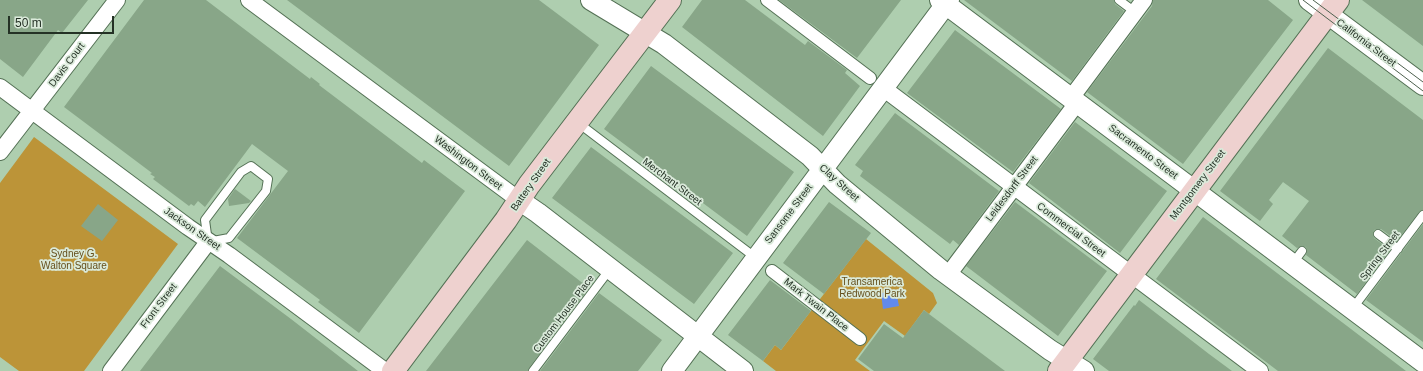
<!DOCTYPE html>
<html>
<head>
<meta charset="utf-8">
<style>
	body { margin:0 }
	#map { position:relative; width:1423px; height:371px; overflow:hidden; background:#aeceaf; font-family:Arial,sans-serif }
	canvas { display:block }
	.scale { position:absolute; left:8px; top:16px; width:106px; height:18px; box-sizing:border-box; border:2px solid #243125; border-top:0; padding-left:5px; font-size:12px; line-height:14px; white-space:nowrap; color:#243125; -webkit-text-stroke:3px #daeada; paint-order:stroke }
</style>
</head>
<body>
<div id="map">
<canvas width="1423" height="371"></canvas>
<div class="scale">50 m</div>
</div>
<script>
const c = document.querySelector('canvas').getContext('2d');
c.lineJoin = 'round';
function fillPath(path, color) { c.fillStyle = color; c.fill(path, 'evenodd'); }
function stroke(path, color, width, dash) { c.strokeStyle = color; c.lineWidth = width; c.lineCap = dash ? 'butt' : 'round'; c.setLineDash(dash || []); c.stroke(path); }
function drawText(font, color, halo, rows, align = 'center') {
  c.font = font + ' Arial,sans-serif'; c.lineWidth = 3.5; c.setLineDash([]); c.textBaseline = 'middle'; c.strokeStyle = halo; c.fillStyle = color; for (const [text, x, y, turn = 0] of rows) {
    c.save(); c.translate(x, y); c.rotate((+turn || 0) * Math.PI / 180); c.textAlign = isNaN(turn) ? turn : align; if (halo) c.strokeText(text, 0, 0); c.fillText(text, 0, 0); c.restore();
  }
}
const green = new Path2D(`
	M34,137L178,244L84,371H19L0,357V183Z
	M866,239L933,293L937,303L929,314L924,310L905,336L884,321L855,360L870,371H776L763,361L775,345L781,350Z`);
const water = new Path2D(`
	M896,291L899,306L883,309L881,293Z`);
const building = new Path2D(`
	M0,0H88L62,33L58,30L23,77L0,59Z
	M144,0H206L310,79L311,77L320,84L319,85L422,163L424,160L465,191L359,333L318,302L320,300L237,238L288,171L252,144L205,207L198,201L194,206L191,204L189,206L153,179L155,177L150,174L152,173L64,107Z
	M287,0H539L599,45L509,166Z
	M702,0H745L805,45L808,41L847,70L845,73L860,86L823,136L682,27Z
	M779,0H901L857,58Z
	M964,0H1114L1115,4L1124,11L1072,81Z
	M1153,0H1268L1293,20L1183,164L1087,92L1152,6Z
	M1362,0H1423V46Z
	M955,30L1061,109L1013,172L907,93Z
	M1328,48L1423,120V210L1419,212L1397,241L1381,229H1378L1374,230L1373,234L1374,238L1390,250L1357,294L1306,255L1307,251L1306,247L1302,246L1297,248L1282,236L1309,201L1283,182L1269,200L1273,204L1260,221L1220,191Z
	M651,66L794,172L747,236L604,129Z
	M895,113L999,191L959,245L953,240L950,244L860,176L863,171L855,165Z
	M1075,122L1167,191L1120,253L1029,183Z
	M591,147L733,253L694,304L552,198Z
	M235,189L251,201L249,203L229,206L228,199Z
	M829,202L871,233L824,294L783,263Z
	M1015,202L1107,271L1058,336L966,266Z
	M98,204L118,220L102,241L81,226Z
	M1203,217L1351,329L1406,371H1278L1156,279Z
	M1423,224V342L1366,300Z
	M527,240L589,288L529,368L528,371H426Z
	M220,266L291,319L358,371H140Z
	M770,280L811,311L781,350L775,345L763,361L728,335Z
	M599,293L662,340L638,371H540Z
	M1139,300L1209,354L1232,371H1109L1093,359L1134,305L1135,306Z
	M924,310L929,314L1005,371H874L858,359L884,324L903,338Z`);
const service = new Path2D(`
	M1119,0L1135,12
	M577,122L756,258
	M251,166L268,179L266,191L229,238L208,242L205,220L241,172Z
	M1378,234L1398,249
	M1293,263L1302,251
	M1353,308L1423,215
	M533,371L610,269`);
const pedestrian = new Path2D(`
	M767,0L870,78
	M772,271L860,339`);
const minor = new Path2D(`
	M249,0L519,200
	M0,87L188,227L229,255L385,371
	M883,88L1260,371
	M1071,98L1144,0
	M0,152L117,0
	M948,275L1077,103
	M111,371L208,242`);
const tertiary = new Path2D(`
	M591,0L664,44L810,156L837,184L941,270L1050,350L1084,371
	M940,0L1423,362
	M1309,0L1423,85
	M519,200L538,213L743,371
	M672,371L949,0`);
const secondary = new Path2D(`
	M393,371L506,220L529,185L670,0
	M1059,371L1338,0`);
const tram = new Path2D(`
	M1303,0L1423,91
	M1313,0L1423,82`);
const streetNames = [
	["California Street",1366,43,37],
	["Davis Court",67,65,-53],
	["Sacramento Street",1143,152,37],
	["Washington Street",468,163,37],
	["Merchant Street",672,182,37],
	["Clay Street",839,183,42],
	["Battery Street",531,185,-55],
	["Montgomery Street",1198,185,-53],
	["Leidesdorff Street",1012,189,-53],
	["Sansome Street",789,214,-53],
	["Jackson Street",192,229,35],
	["Commercial Street",1071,230,37],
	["Spring Street",1380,256,-53],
	["Mark Twain Place",816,305,38],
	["Front Street",159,306,-53],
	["Custom House Place",564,314,-53]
];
const parkNames = [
	["Sydney G.",74,254],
	["Walton Square",74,266],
	["Transamerica",872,282],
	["Redwood Park",872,294]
];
fillPath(green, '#bc9438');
fillPath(water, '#618aec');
fillPath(building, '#88a688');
stroke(service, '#547155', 10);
stroke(pedestrian, '#547155', 14);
stroke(minor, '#547155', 18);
stroke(tertiary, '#547155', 22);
stroke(secondary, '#547155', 24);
stroke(service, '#fff', 8);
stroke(pedestrian, '#fff', 12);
stroke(minor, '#fff', 16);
stroke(tertiary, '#fff', 20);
stroke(secondary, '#eed1cf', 22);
stroke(tram, '#4e614f', 1);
drawText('10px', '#243125', '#daeada', streetNames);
drawText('10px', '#66501d', '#daeada', parkNames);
</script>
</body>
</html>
